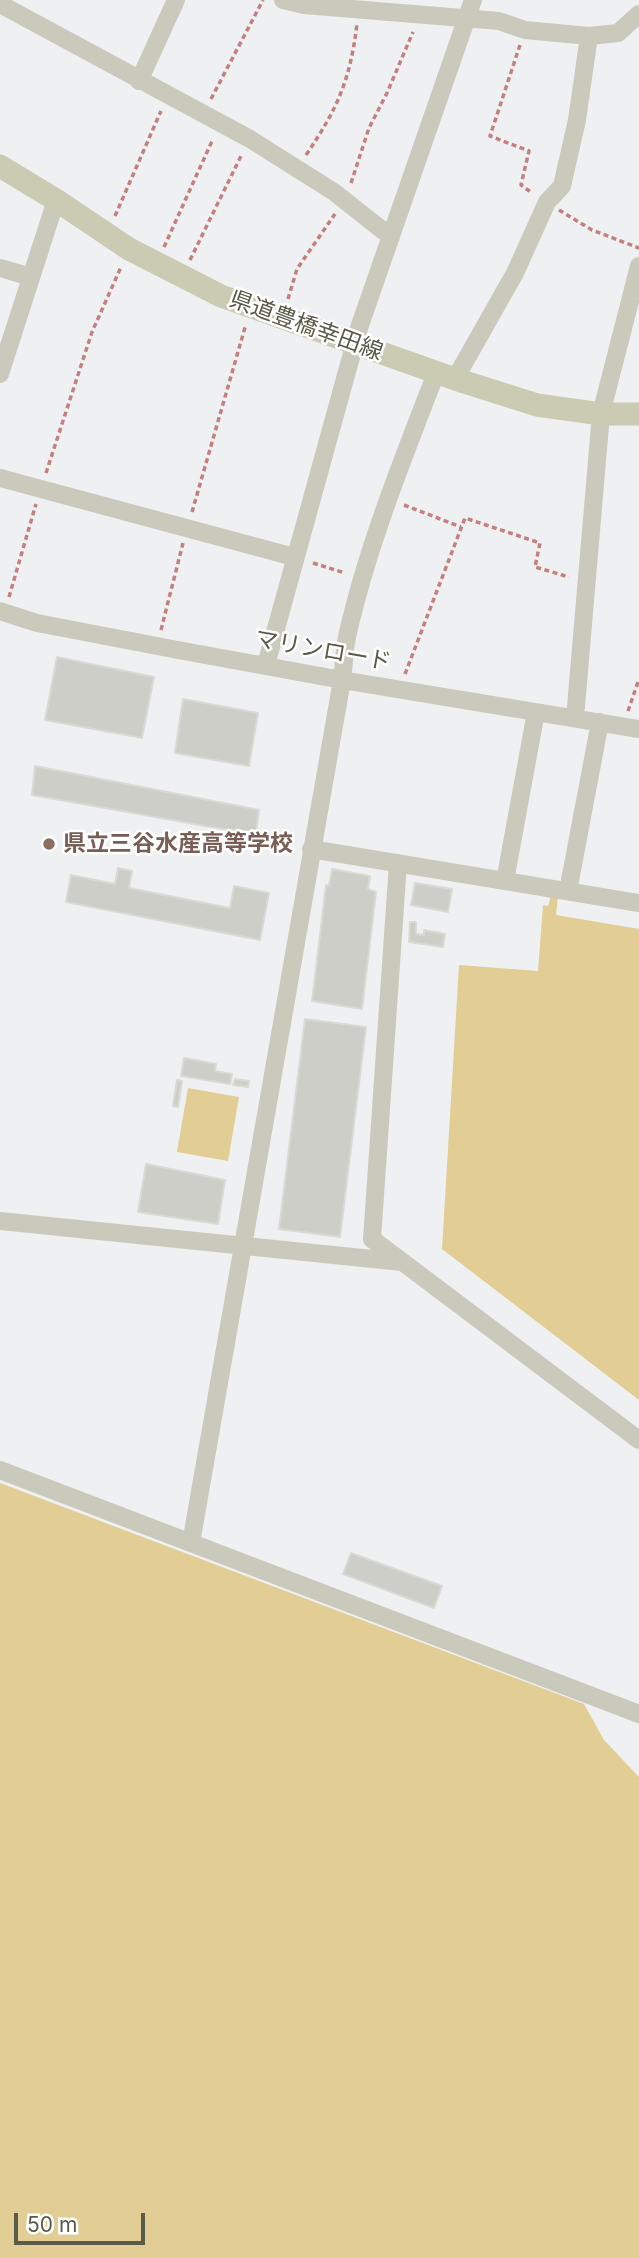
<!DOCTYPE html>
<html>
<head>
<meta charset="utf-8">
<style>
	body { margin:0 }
	#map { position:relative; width:639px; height:2258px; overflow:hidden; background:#eff0f1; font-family:Inter,sans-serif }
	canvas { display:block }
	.scale { position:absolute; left:14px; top:2213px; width:131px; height:32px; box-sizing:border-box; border:4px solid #5a5a49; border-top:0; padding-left:9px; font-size:21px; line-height:24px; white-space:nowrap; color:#5a5a49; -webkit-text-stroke:5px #fff; paint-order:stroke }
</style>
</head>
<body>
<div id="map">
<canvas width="639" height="2258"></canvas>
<div class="scale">50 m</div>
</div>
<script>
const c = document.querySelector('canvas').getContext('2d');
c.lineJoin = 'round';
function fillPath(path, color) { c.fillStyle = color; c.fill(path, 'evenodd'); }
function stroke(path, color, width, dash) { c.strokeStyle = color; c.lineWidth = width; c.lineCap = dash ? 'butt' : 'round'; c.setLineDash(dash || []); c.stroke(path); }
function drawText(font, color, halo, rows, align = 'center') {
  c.font = font + ' Inter,"Noto Sans JP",sans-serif'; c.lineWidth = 5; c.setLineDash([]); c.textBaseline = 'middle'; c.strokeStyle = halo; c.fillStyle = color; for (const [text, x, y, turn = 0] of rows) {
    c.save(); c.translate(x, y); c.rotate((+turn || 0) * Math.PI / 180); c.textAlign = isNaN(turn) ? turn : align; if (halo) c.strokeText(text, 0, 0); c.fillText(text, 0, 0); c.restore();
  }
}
const water = new Path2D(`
	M551,896L558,897L556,915L639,929V1400L442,1249L459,965L538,971L543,905L548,906Z
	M188,1088L239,1097L228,1161L177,1152Z
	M0,1483L584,1704L604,1740L639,1777V2258H0Z`);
const building = new Path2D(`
	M57,657L154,677L142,738L45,720Z
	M183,699L258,713L249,766L175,753Z
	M35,766L259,810L256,835L32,795Z
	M118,868L132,871L129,888L230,908L234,886L269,893L260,940L66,902L71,875L115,884Z
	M332,869L370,876L368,889L376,892L362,1009L312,1001L326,885L329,886Z
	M415,883L452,889L448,912L411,905Z
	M410,922H416V934L424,935V930L445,934L443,947L409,942Z
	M305,1019L366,1027L340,1237L279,1229Z
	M184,1058L216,1064L215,1071L232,1074L230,1084L181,1076Z
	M235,1079L249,1081L248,1087L233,1085Z
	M177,1080L182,1081L178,1107L173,1106Z
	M146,1164L225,1180L218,1224L138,1212Z
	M351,1553L442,1586L434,1608L343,1574Z`);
const path = new Path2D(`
	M520,45L490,136L529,151L521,185L532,193
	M211,99L263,0
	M306,155C338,108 350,80 357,24
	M351,183L369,128L387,93L413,32
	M559,210L592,230L639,248
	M115,216L161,111
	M164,247L213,139
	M190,260L242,154
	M288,299L297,269L335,214
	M46,473L92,332L121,267
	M404,505L461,527
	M192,512L246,324
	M313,563L345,573
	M9,597L36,504
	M161,630L183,543
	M405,674L465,518L540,543L535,567L569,577
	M628,711L639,679`);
const minor = new Path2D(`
	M283,0L304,5L499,21L525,30L589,36L618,33L639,14
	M0,4L250,139L334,192L391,237
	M139,81L176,0
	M0,268L31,277
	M0,374L56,200
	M455,379L515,273L547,202L562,186L577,120L589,36
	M0,478L294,557
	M0,611L37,623L178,650L342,680L639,729
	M266,665L359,328L473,0
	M575,718L601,414L639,266
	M311,849L639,903
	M398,863L372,1239L639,1440
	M505,881L536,712
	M568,891L600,722
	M0,1221L402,1262
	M0,1470L639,1714
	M191,1543L342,680C344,666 344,651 347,637C367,547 403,459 436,373`);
const major = new Path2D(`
	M0,166L56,200L129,249L221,296L455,379L537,405L601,414H639`);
const markers = [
	[49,844,7,"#8d6e63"]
];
const streetNames = [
	["県道豊橋幸田線",306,326,20],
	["マリンロード",323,651,10]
];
const educationNames = [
	["県立三谷水産高等学校",63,844]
];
fillPath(water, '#e2cd95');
fillPath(building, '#cdcec7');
stroke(building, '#d9dad4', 2);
stroke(path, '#c4807f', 3.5, [5, 3.5]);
stroke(minor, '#cacabc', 18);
stroke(major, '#cacbb2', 23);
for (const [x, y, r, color] of markers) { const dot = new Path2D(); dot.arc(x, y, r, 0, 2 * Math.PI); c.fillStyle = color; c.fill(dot); stroke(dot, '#fff', 2.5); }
drawText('23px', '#5a5a49', '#fff', streetNames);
drawText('bold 23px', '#785e54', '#fff', educationNames, 'left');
</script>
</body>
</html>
